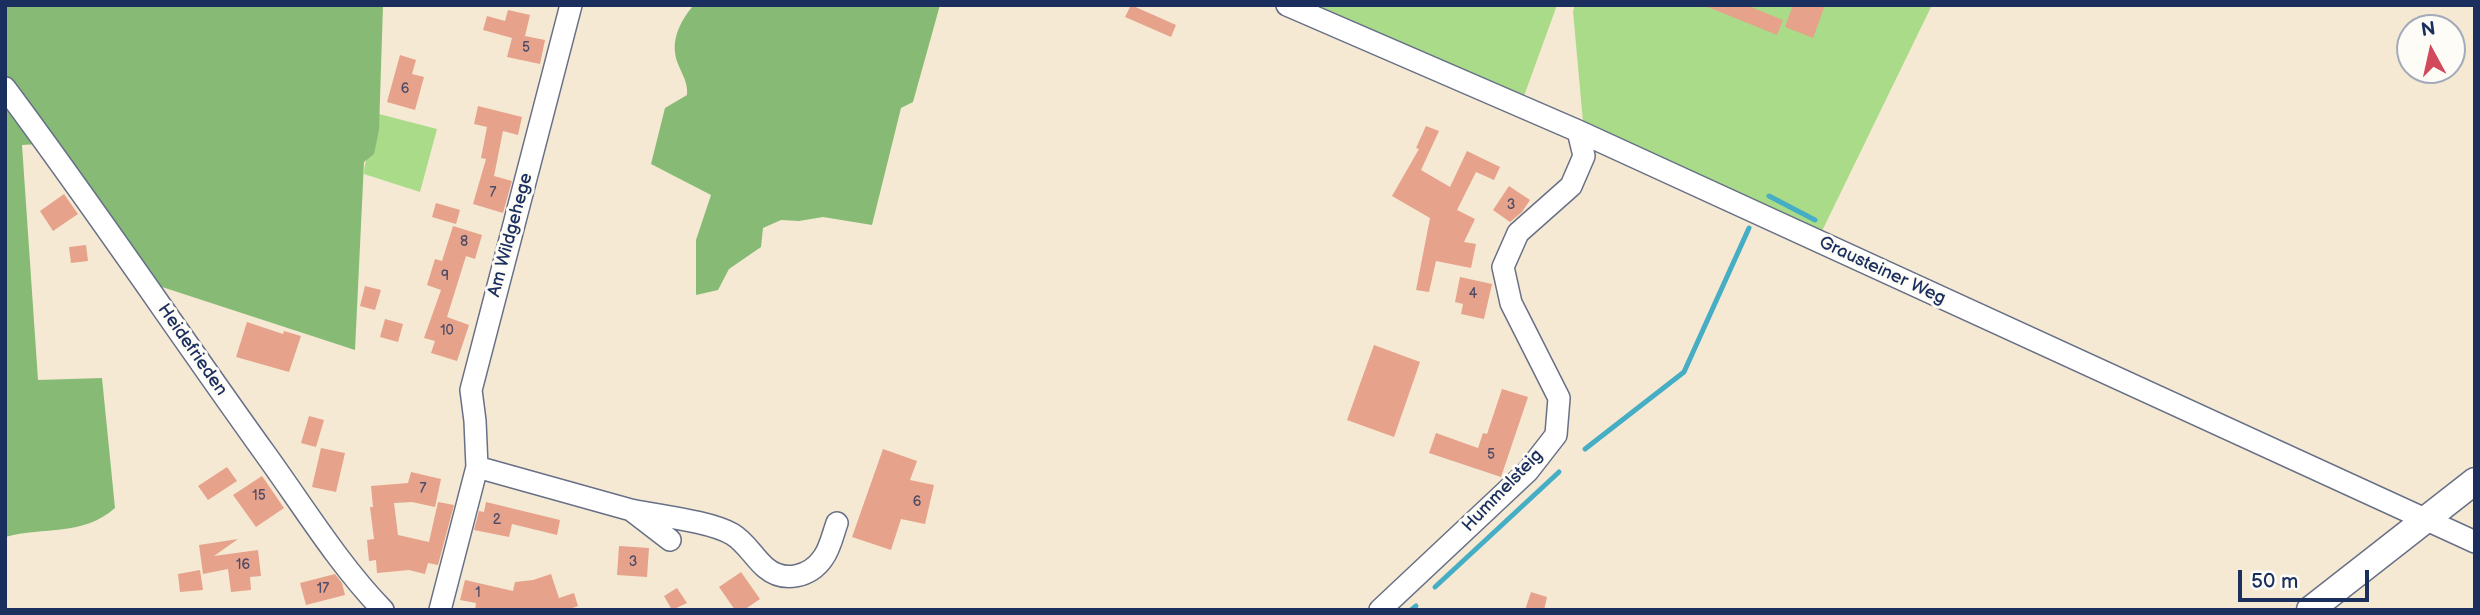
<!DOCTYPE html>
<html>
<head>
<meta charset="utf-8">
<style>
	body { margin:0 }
	#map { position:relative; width:2480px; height:615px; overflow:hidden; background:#f5e9d3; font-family:"Balsamiq Sans",sans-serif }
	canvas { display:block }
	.frame { position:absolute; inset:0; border:7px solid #1b2f5e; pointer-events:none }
	.north { position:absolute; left:2396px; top:14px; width:70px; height:70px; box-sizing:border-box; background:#fdfcf7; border:2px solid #a3aaba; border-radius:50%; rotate:352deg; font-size:19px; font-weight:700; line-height:28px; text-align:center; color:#1b2f5e }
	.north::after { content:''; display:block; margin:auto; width:24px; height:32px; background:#d1495b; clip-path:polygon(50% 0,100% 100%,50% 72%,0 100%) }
	.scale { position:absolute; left:2238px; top:570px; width:131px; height:32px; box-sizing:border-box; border:4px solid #1b2f5e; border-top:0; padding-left:9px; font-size:21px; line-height:24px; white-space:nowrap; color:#1b2f5e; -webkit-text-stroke:5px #fdfcf7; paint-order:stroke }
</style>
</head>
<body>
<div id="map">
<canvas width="2480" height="615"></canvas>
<div class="frame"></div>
<div class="north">N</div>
<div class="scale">50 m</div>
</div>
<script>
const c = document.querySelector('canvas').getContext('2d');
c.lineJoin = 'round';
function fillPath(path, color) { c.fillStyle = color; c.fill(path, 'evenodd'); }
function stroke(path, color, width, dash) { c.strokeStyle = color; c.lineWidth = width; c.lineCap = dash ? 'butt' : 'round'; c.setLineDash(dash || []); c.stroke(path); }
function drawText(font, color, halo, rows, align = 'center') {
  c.font = font + ' "Balsamiq Sans",sans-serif'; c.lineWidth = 6; c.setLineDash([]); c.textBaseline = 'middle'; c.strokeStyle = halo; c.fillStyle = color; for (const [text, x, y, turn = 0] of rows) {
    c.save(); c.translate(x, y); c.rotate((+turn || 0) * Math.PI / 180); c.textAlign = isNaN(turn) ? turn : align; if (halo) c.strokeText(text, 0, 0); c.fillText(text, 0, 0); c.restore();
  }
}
const green = new Path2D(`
	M1317,5H1557L1524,96Z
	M1575,5H1932L1822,231L1583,122L1573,11Z
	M379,114L437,129L420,192L364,174C365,151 379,139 379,114Z`);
const forest = new Path2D(`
	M5,5H383L379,130L374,154L364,162L355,350L159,286L55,143L22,145L38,380L102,378L115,508C82,537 45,526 5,537Z
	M694,5H940L913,102L901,108L872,225L823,217L799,221L781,220L763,228L761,247L729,269L718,290L696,295V240L711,195L651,164L665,108L687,95C689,79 676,67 675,52C673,35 683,17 694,5Z`);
const stream = new Path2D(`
	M1769,196L1815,220
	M1585,449L1684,372L1749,228
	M1435,587L1559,472
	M1411,610L1416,606`);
const building = new Path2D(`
	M1131,5L1176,25L1171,37L1125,17Z
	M1703,5H1746L1783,20L1777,35Z
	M1793,5H1825L1813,38L1785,27Z
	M508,10L530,15L525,36L545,40L540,64L507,57L512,38L483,30L487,16L505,21Z
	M400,55L416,60L412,74L424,77L415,110L387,102Z
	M478,106L522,117L518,135L503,131L494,176L512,181L503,213L473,204L486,159L481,158L487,127L474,124Z
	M1426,126L1439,131L1421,170L1450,187L1467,151L1500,167L1494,180L1476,172L1457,210L1475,219L1464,242L1476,244L1471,268L1436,261L1429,292L1416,290L1430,218L1392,196L1419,149L1416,148Z
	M1509,186L1530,200L1522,212L1510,222L1493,210Z
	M64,194L78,214L53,231L40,211Z
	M436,203L460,210L456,224L432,217Z
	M453,226L482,235L475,259L466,256L447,317L469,325L457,361L431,353L435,341L424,338L441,290L427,285L435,259L442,261Z
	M86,245L88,261L71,263L69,247Z
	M1460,277L1492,284L1484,319L1461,314L1463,304L1455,302Z
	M365,286L381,290L375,310L360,306Z
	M385,319L403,324L398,342L380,337Z
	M247,322L283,334L284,331L301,336L289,372L236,357Z
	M1374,345L1420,362L1394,437L1347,420Z
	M1502,389L1528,397L1501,477L1429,453L1436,433L1478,448L1483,433L1487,434Z
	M309,416L324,420L316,447L301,443Z
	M321,448L345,453L336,492L312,487Z
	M883,449L917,461L910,480L934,485L925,524L901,519L891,550L852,537Z
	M227,467L237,481L208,500L198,486Z
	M411,472L441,479L435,507L412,502L394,503L398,535L429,542L438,502L454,505L438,565L428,563L425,574L409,570L377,573L376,560L369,561L367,540L374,539L370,507H373L371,486L408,483Z
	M262,476L284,508L256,527L233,495Z
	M486,502L560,520L557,535L512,524L509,537L474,530L479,511L484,512Z
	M238,539L214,556L258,550L261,576L250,577L251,590L231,592L228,569L203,574L199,545Z
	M619,546L649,548L647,577L617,575Z
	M200,570L203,590L180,592L178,574Z
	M741,572L760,599L744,610H735L719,587Z
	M335,574L342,583L345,595L306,605L300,583Z
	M551,574L559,598L574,593L578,606L567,610H475L476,603L460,600L465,580L513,591L515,582L533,580Z
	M677,588L687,603L672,610L664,596Z
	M1531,592L1547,597L1544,610H1525Z`);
const minor = new Path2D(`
	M1287,5L1578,131L2475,542
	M5,88C94,207 177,331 264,452C301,503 339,565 383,610
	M477,467L631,510L670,540
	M631,510C659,516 709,521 732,534C746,542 754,558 766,568C784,583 810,577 823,558C830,549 833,534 837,523
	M440,610L477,467L475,421L471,390L571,5
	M1380,610L1528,471L1556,435L1559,398L1511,303L1503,267L1518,233L1571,186L1584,156L1578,131`);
const major = new Path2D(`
	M2310,610L2475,481`);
const numberNames = [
	["5",526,48],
	["6",405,89],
	["7",493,193],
	["3",1511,205],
	["8",464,242],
	["9",445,276],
	["4",1473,294],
	["10",447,331],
	["5",1491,455],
	["7",423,489],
	["15",259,496],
	["6",917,502],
	["2",497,520],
	["3",633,562],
	["16",243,565],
	["17",323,589],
	["1",478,593]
];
const streetNames = [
	["Am Wildgehege",511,235,-75],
	["Grausteiner Weg",1882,271,25],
	["Heidefrieden",192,350,55],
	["Hummelsteig",1503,491,-46]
];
fillPath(green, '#aadb89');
fillPath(forest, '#87bb75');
stroke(stream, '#45aec5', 5);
fillPath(building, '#e6a28a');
stroke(minor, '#677087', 24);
stroke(major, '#677087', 29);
stroke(minor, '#fff', 21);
stroke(major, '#fff', 26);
drawText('14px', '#4e4c69', null, numberNames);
drawText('18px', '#1b2f5e', '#fdfcf7', streetNames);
</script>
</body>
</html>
